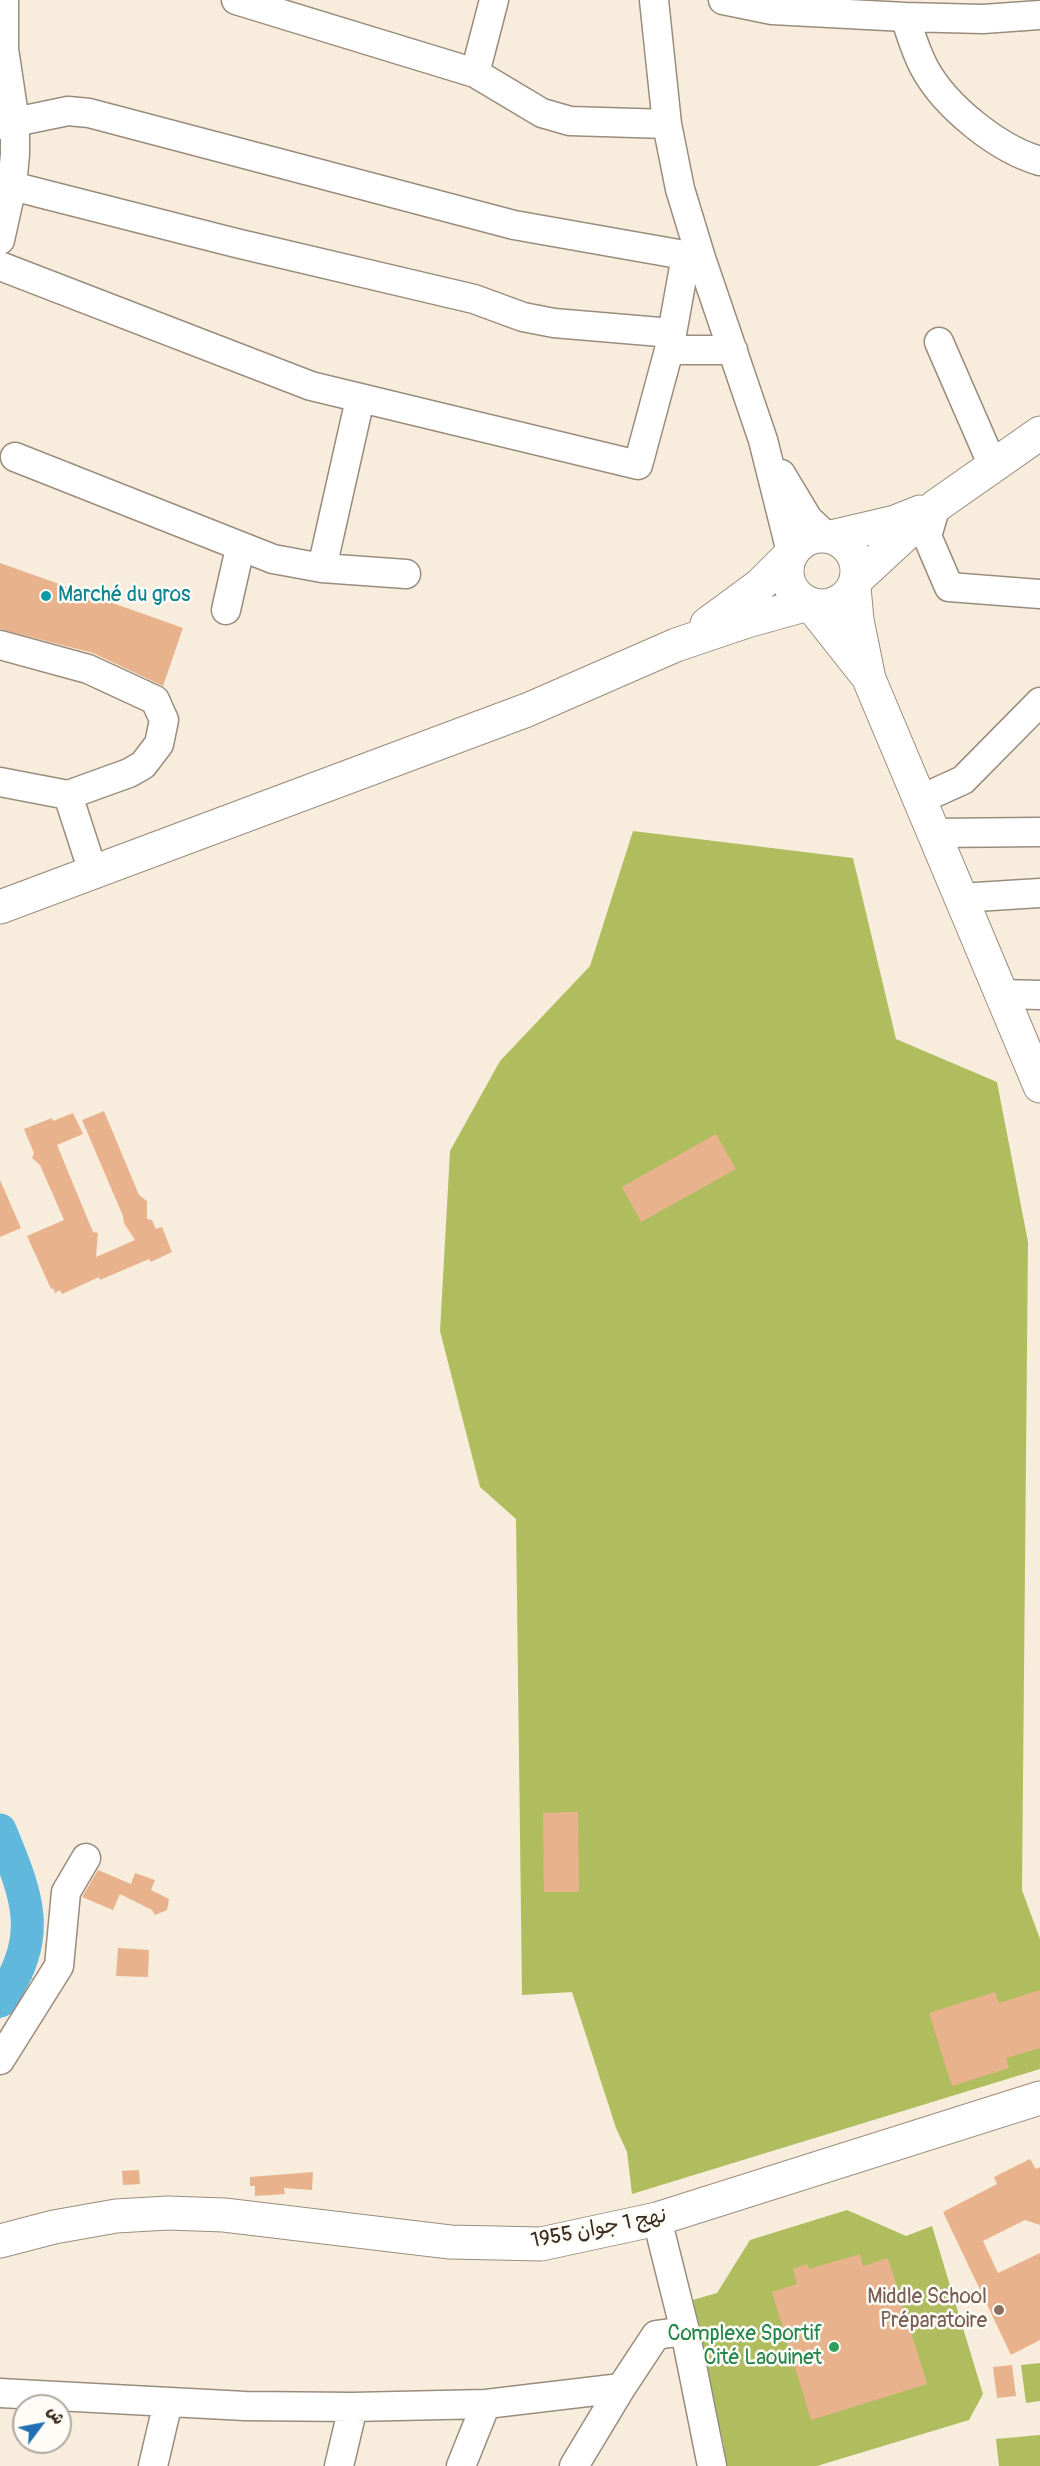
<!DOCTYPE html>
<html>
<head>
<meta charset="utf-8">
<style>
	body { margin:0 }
	#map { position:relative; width:1040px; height:2466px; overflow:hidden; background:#f8eddc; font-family:Pangolin,"Playpen Sans Arabic",sans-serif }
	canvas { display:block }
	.north { position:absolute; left:12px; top:2394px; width:60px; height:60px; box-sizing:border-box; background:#fdfcf7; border:2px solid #afa8a0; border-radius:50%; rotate:58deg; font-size:16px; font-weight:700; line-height:24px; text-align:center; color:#3b2a1e }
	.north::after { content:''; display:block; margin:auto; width:21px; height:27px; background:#1f6fb2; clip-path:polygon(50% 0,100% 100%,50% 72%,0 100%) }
</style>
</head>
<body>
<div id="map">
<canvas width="1040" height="2466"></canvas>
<div class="north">ش</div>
</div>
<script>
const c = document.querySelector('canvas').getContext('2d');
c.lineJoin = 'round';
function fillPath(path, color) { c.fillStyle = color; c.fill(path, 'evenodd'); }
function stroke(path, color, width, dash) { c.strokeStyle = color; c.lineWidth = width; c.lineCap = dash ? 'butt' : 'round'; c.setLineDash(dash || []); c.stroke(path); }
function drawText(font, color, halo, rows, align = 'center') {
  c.font = font + ' Pangolin,"Playpen Sans Arabic",sans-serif'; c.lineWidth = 5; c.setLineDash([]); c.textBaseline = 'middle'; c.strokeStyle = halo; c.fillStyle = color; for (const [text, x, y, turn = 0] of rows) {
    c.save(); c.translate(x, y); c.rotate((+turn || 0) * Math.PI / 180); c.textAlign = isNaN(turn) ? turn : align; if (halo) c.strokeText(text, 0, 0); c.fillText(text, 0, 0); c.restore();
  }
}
const green = new Path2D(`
	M633,831L853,858L896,1039L997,1082L1028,1242L1022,1890L1040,1939V2069L632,2194L627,2152L616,2128L572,1992L522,1995L516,1519L480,1487L440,1331L450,1151L500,1061L590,966Z
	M847,2210L906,2236L932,2226L983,2394L969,2420L817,2466H725L724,2446L689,2301L717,2293L750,2240Z
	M1040,2363V2401L1026,2403L1021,2365Z
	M1040,2435V2466H999L996,2439Z`);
const water = new Path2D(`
	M4,1965L33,1978L23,1985L0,2019V1980L3,1975Z`);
const river = new Path2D(`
	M0,1830C28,1898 44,1935 0,2001`);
const building = new Path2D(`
	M0,563L183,628L163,686L93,653L0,629Z
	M104,1111L139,1195L147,1201V1219L152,1220L156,1229L162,1227L172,1252L151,1262L149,1259L100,1280L99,1277L62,1294L60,1290L55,1293L53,1288L51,1289L27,1236L64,1220L40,1165L32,1158L34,1153L24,1129L52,1118L53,1121L73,1113L83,1134L57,1145L93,1232L98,1233L96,1257L135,1240L124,1223L123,1216L82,1120Z
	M716,1134L736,1169L641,1222L622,1187Z
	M0,1180L21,1228L0,1237Z
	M578,1812L579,1892H544L543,1813Z
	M98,1870L131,1884L135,1873L155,1880L151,1890L169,1899L167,1910L155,1915L152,1910L120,1894L113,1910L82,1897Z
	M118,1948L149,1950L148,1977L116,1976Z
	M1040,1990V2048L1006,2058L1009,2068L952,2086L929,2013L995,1992L999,2003Z
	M1030,2159L1036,2169L1040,2167V2225L1025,2220L983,2241L998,2273L1040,2253V2340L1011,2355L943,2212L997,2184L994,2177Z
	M139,2170L140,2184L123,2185L122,2171Z
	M313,2172L312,2190L284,2188L285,2194L255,2196V2186H250V2177Z
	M860,2254L863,2266L888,2258L927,2384L811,2420L772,2292L797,2284L793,2269L807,2264L809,2269Z
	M1012,2365L1016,2396L997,2398L993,2367Z`);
const minor = new Path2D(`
	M236,0L475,73
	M494,0L475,73L542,113L570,121L667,124
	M654,0L667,124L680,189L701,258L763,440L791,552
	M723,0L772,10L905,17L983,19L1040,15
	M905,17C911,35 916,53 925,69C946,107 998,149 1040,161
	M0,125L68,111L89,113L514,225L701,258
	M12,186L236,243L474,299L523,317L554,323L672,333
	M0,240L12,186L15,154V122L4,49V0
	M0,266L311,386L638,465L669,350L686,256
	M939,342L993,466
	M669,350H733
	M15,457L273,559L322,568L406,574
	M781,474L808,519L825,535
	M936,506L927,536L949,587L1040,594
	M322,568L360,399
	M226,610L240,548
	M0,645L88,669L155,700L164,720L159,744L143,765L129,773L68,795L0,782
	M68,795L93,872
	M919,800L963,780L1040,702
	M933,833L1040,832
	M960,898L1040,893
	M1001,994L1040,995
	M0,2060L59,1966L66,1892L86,1858
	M657,2219L685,2331L712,2466
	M0,2393L245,2406L353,2407L486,2404L621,2388
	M153,2466L168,2402
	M339,2466L353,2407
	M461,2466L486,2404
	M574,2466L621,2388L656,2335L685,2331`);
const major = new Path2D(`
	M787 571a35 35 0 1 1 70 0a35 35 0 1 1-70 0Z
	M831,537L895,522L920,512
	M856,580L936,506L1040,433
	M854,587L857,620L869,679L1040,1086
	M811,605L864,672
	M707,624L760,585L790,555
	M0,907L527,710L676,645L747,621L808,604
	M0,2241L54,2227L116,2216L168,2213L224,2215L450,2242L541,2244L657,2219L1040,2098`);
const markers = [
	[46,596,6,"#0f9aa8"],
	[999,2310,6,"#8d6e63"],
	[834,2347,6,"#2e9e5b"]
];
const cultureNames = [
	["Marché du gros",58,596]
];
const streetNames = [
	["نهج 1 جوان 1955",599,2229,-11]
];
const educationNames = [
	["Middle School",987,2298],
	["Préparatoire",987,2322]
];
const leisureNames = [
	["Complexe Sportif",822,2335],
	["Cité Laouinet",822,2359]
];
fillPath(green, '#b0bd5f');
fillPath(water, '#60b8dd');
stroke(river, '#60b8dd', 33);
fillPath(building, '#e8b28c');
stroke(minor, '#9a8c7d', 31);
stroke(major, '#9a8c7d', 35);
stroke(minor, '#fff', 28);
stroke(major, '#fff', 33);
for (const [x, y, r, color] of markers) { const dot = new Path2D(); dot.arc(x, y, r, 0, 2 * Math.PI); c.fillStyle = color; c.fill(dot); stroke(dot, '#fdfcf7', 2); }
drawText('21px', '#0d838f', '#fdfcf7', cultureNames, 'left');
drawText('21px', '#3b2a1e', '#fdfcf7', streetNames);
drawText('21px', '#785e54', '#fdfcf7', educationNames, 'right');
drawText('21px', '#27864d', '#fdfcf7', leisureNames, 'right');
</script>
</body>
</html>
